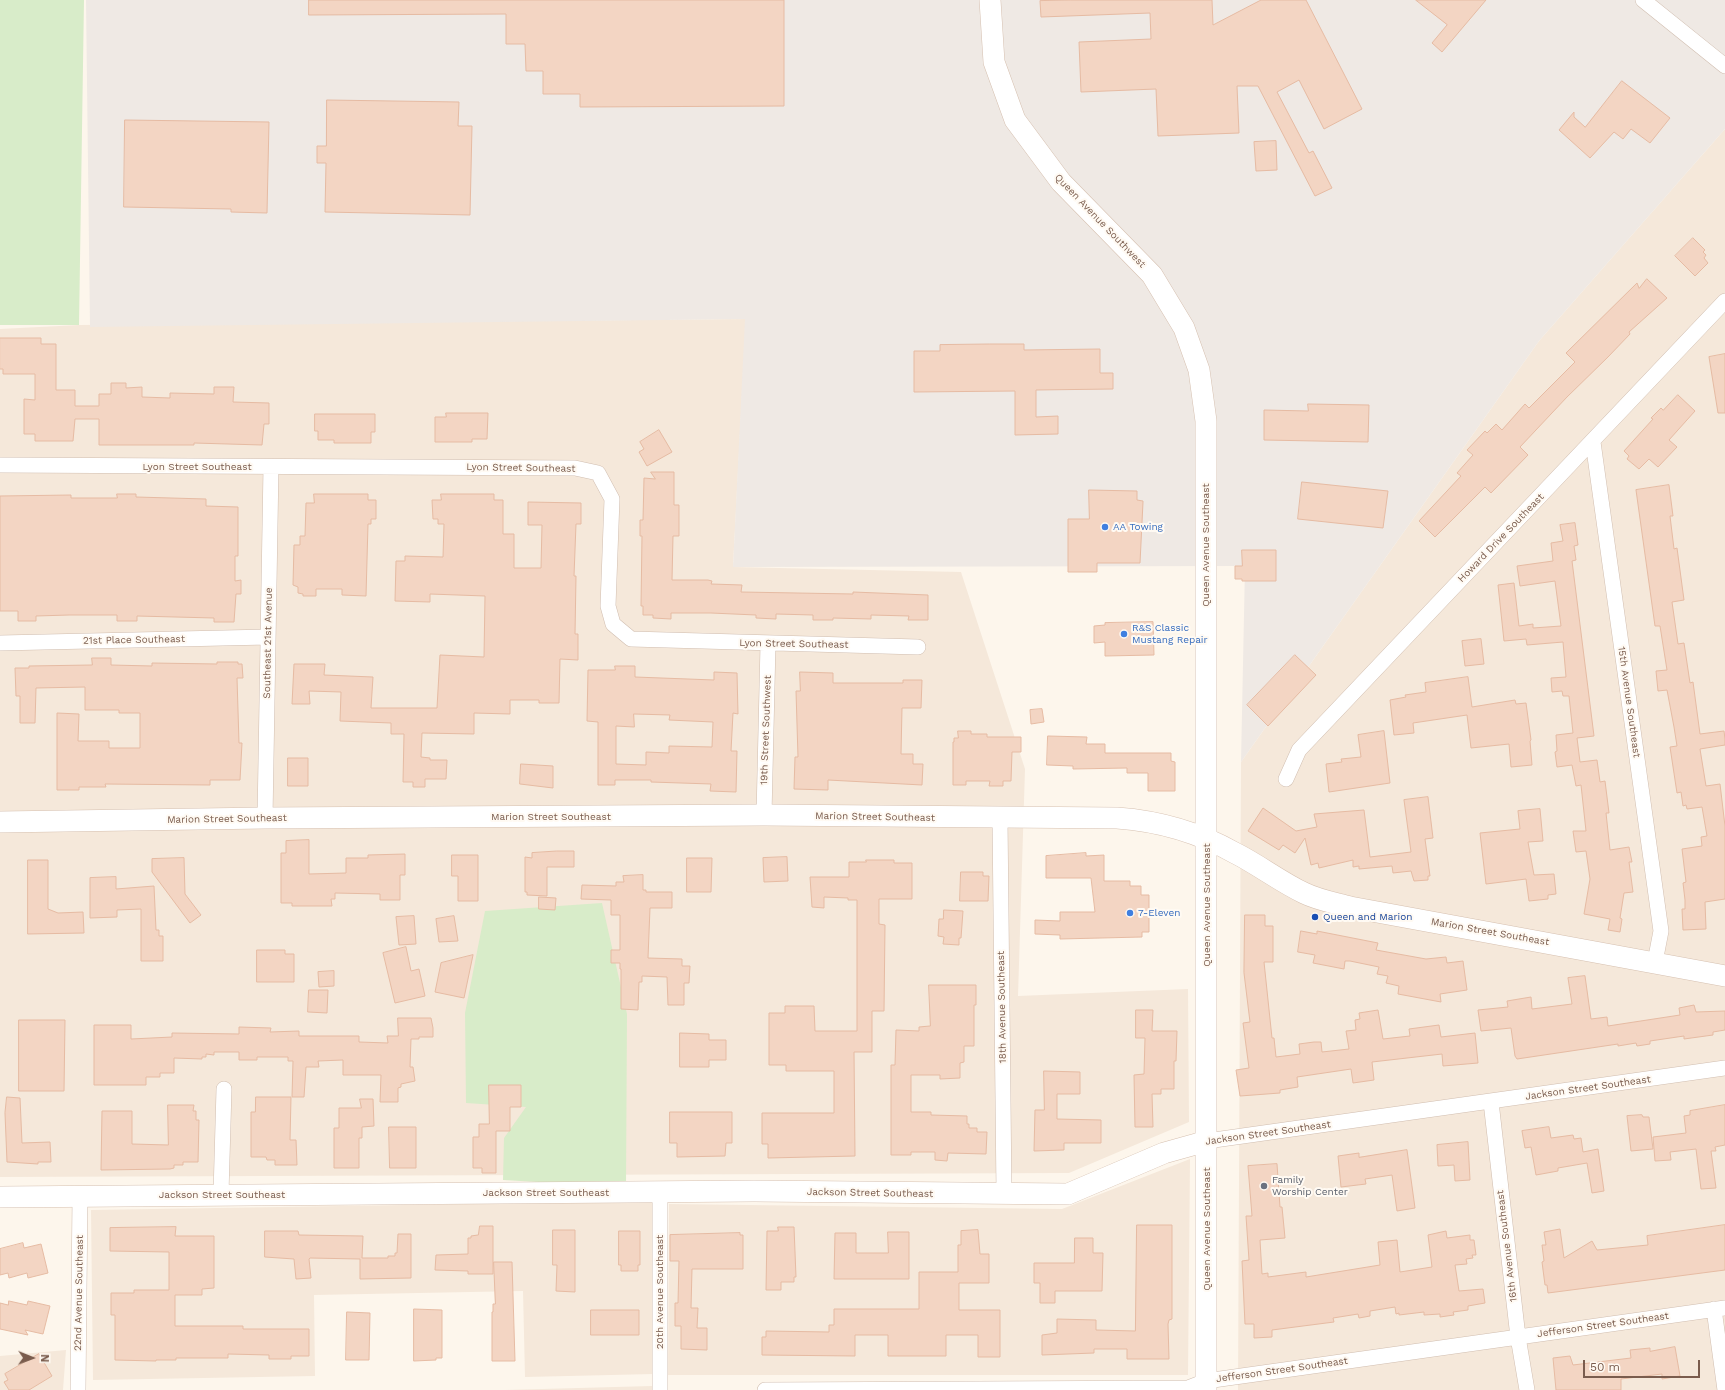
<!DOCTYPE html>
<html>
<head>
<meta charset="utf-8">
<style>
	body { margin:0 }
	#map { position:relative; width:1725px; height:1390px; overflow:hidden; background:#fdf6ec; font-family:"Work Sans",sans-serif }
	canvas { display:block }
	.north { position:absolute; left:12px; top:1338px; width:40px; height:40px; -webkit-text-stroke:3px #fffaf3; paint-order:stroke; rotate:91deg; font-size:11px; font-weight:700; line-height:16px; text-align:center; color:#7a5c4d }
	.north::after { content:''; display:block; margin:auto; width:14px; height:18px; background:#7a5c4d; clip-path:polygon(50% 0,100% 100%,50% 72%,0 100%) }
	.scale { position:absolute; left:1583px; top:1360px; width:117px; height:18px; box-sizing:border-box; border:2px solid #7a5c4d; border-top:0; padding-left:5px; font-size:12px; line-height:14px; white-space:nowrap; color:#7a5c4d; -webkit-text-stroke:3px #fffaf3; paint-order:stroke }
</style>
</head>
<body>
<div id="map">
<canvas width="1725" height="1390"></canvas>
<div class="north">N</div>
<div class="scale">50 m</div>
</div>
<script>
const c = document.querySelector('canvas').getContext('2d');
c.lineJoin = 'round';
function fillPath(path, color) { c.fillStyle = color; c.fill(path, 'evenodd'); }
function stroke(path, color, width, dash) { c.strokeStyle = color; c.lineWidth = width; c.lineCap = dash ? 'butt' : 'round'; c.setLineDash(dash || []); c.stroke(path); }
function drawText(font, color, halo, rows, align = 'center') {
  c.font = font + ' "Work Sans",sans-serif'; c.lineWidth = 4; c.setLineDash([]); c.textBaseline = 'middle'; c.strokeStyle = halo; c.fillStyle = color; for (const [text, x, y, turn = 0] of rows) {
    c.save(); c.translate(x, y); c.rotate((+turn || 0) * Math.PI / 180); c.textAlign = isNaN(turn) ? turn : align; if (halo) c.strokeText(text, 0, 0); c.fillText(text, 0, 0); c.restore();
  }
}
const residential = new Path2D(`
	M1725,129V1390H1238L1241,762L1539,341Z
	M746,319L733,567L961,572L1025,769L1018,996L1188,989L1189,1122L1069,1173L0,1177V329L79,325Z
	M1190,1159L1188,1375H668L669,1204L1062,1209Z
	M653,1201L654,1374L525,1377L523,1291L314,1295L315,1376L93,1380L91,1210Z
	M66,1350L63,1390H0V1356Z
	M652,1386V1390H505Z`);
const industrial = new Path2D(`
	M86,0H1725V129L1539,341L1241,762L1245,566L733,567L745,319L90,327Z`);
const green = new Path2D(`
	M0,0H84L79,325H0Z
	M602,903L627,1014L626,1187L503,1180L504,1138L526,1107L466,1103L465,1013L485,911Z`);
const building = new Path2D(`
	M309,0H784V106L580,107V94H543V71H526L525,44H506V14L309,15Z
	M1071,0H1212L1213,25L1261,0H1306L1362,109L1324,129L1299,80L1277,92L1309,153L1313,151L1332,188L1315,196L1258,86H1237L1239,133L1158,136L1156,89L1081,92L1079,42L1151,39L1150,13L1041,17L1040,1Z
	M1416,0H1486L1442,52L1432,43L1447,25Z
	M1622,81L1670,118L1650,143L1631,129L1623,139L1614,132L1590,158L1559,130L1574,112V117L1585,127Z
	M327,100L459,102L458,126H472L470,215L325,212L326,163H317V146H326Z
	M125,120L269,122L267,213L231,212V209L124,207Z
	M1276,141L1277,170L1256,171L1254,142Z
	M1693,238L1705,250L1703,252L1706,255L1704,258L1708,263L1695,276L1675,256Z
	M1647,279L1667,298L1629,332L1630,334L1608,357L1567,397L1520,447L1528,455L1491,493L1485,487L1435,537L1419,521L1461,476L1457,473L1473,455L1467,450L1485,431L1487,433L1496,424L1502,430L1525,404L1529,408L1575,362L1566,353L1637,283L1639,288Z
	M0,338H41V344H56V390H75V406H99V394H111V383H126V388L142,387V397L170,398V393L214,394V387H234L233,402L269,403V424H264L262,445L194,443V445H99V419H75L73,441H35V434H24V399L35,400V374H3V369H0Z
	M990,344H1024V350L1100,349V373H1113V389L1036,390V417L1058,416V434L1015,435V391L914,392V351H940V345Z
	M1725,354V413H1718L1709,357Z
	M1678,395L1695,411L1669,440L1677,447L1658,467L1649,459L1639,469L1627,459L1629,456L1624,451L1653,419L1651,418L1661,408L1663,410Z
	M1308,404L1369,405L1368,442L1264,440V410L1308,411Z
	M446,413H488L487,439H472V442H435V417H446Z
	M315,414H375V432H371V443H334V440H318V431H315Z
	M659,430L672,452L647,466L639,452L644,449L640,442Z
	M651,472H674V505H679V536H673L672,580H708L712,581L711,584L742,585L741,592L853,594V592L928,595V620H908L909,616L871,615V619L833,618V620H813V615L776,614V619L756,618V615L711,613H671V619L653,618V615H643V606H641L642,536H640V520H643L644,478L655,479Z
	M1302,482L1388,491L1383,528L1298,519Z
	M1669,485L1673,516H1670L1674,549L1677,548L1684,600L1672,602L1678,644L1684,643L1690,683L1693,682L1700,734L1724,731L1725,739V745L1700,749L1706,786L1720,784L1725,826V899L1705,902L1706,929L1683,930L1682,909H1685V900L1683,883L1686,882L1682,849L1702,846L1701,837L1707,836L1702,807L1687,809L1686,805L1683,806L1681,792L1677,793L1670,747L1677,746L1674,727L1667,690L1658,691L1656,671L1667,670L1660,626H1655L1636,490Z
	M1089,490L1137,491V500L1143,501V502L1140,563H1097V572H1068V519H1089Z
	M117,494H136V497L206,499V506L238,507V556H235V581L241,580V594H236L234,622H214V618L137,616V621H117V615H69L36,616V621H18V611H0V496L71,495V498H117Z
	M314,494H368V500H376V519H371V524H368L366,596L342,595V589H316V596H303V594L298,593V587L293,585L294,545H300V536H305L306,503H314Z
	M441,494H494V500H503V534H514V568H541L542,525H528V502L581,503V524H576L574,576H576L575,634H578V660L560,659L559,703H539V700H510V714L474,713V734L422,733L421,757L430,758V760H447L446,779H425V787H413V782H403L404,734H391V723L340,721L341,692L309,691L310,704H292L294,664H325L324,675L373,677L371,708H437L440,655L484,657L485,596L430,594V602L395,601L396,561H405V556L443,557L444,524H438V519H433L432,500H441Z
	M1575,523L1578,545L1574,546L1576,560L1572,561L1594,736L1577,738L1580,762L1597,760L1600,782L1605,781L1609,813H1606L1610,850L1629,847L1632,862H1629L1633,892L1624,893L1620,918L1622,919L1620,932L1608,930L1610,919L1584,914L1590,879L1586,851L1576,852L1573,831H1586L1581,785L1576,786L1572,765L1557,767L1555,752L1557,751L1556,735L1573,733L1569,696H1563L1562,691L1552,692L1551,678L1566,677L1563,642L1527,645L1526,639L1504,641L1498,585L1514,583L1519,626L1533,624V628L1561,626L1555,581L1520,586L1517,566L1553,561L1551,543L1563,541L1560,525Z
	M1242,550H1276V581H1242V579H1235V566H1242Z
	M1153,622L1154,655L1105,656V642L1094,643V626L1105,625V623Z
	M1481,639L1484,664L1465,666L1462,641Z
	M1295,655L1316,675L1268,726L1247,705Z
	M92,658H111V665L152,666V663L217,664V662H238V664H242L243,678H237L239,743H242L240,780H210V785L105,784L106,787H79V790H57V713L79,714L78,741H109V748H140V713H119V710H85V687L36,688L35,723H20V696H16L15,668H29V666L92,665Z
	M615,666H635V677L714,680V672L737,673L738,714L733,713L731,751H737L736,792L710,791L711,784L651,782V780H615V785H598V722L587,721L588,670H615ZM634,714L670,715L669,720L713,722L712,747L669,746V753L646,752V765L616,764V726L634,727Z
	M800,672L833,673V683H903V680H922L921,708H902L901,754H913V764H923L922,785L828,780V790L794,789L795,757H798L796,691H800Z
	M1468,677L1472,707L1515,700L1516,704L1526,703L1531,740L1530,741L1532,765L1511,767L1509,744L1471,748L1467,715L1413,723L1414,733L1394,735L1390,700L1406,697L1405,695L1426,692L1425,683Z
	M1042,709L1044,722L1031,724L1030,710Z
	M958,731H971V734H987V737H1021V752H1012L1011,781H1003V786H989L990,781H966V785H953V742H954V738H958Z
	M1384,731L1390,783L1329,792L1326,764L1342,762L1341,759L1361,757L1358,735Z
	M1048,736L1087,737L1086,744H1105V753H1171V761L1175,762V791H1148V773H1127V768L1073,769V766L1047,765Z
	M288,758H308V786H288Z
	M521,764L553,766V788L520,784Z
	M1428,797L1433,838L1425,839L1430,876H1428V880L1414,881L1411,871L1393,873L1392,866L1359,869V866L1353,867V860L1319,868L1318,863L1311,865L1305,838L1295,853L1283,845L1279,850L1248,831L1263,808L1296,831L1317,827L1314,814L1364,810L1370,857L1411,852L1404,800Z
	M1540,809L1543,841L1528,842L1534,875L1554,874L1556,894L1548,895V899L1529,901L1526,879L1486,884L1480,833L1520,829L1518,811Z
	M309,840V874L346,873V858H368V855L405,854V875H400V900H380V894L335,893V899H331L332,906H292V903H281V853H286V841Z
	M557,851H574V867H547V896L527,895V892H525V857L532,858V853Z
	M1086,853V856L1104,855V881H1130V886H1141V895H1149V932H1142V937L1060,939V935L1035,934V920L1060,921V912H1095L1091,878H1046V856Z
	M452,855H478V901H458V876H452Z
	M787,857L788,881L764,882L763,858Z
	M184,858L185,894L201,915L190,923L152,872V859Z
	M687,858H712L711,892H687Z
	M28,860H48V909L58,913L83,912L84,933L28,934Z
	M866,860H894V863H912V899H879V924L885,925L884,1011H872V1052H854L855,1156L768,1158V1144H762V1113H834V1071H786V1065H769V1013H785V1006H814L815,1031H857V900H848V898L824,897V908L812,907L810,877H849V862H866Z
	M961,872H983V876H989L988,901H960Z
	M643,875V890H646V892H672V908H650L648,958L682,959V966H690L689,983H684V1005H668L667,977L642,976V982H639L638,1010L621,1009V969H620V963H611V950H620V915H611V900L581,899L582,885L616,886V882H624L623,876Z
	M116,877V889L154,886L156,930H159V936H163V961H141V909L117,910V917L90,918V878Z
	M539,897L556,898L555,910L539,909Z
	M944,910L963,911L961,938H959V945L943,944L944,937L938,936L939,919H943Z
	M1245,915H1265V926H1273V962H1264L1272,1038H1274L1276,1057L1300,1054L1299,1044L1314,1042H1321L1322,1052L1349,1049L1346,1031L1356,1030L1355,1020L1360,1019L1359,1013L1378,1010L1383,1039L1410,1036L1409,1029L1439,1025L1441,1037L1475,1033L1478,1063L1443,1066L1442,1054L1372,1062L1374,1080L1353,1083L1351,1069L1297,1077L1298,1087L1280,1090V1093L1240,1096L1236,1070L1249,1068L1243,1023L1250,1022L1244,973Z
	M414,916L416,944L399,945L396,917Z
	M454,916L458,941L439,942L436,919Z
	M1301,931L1317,934V931L1378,943L1376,950L1426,959L1446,957L1447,963L1463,961L1467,990L1440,994L1441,1002L1398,994L1399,986L1386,983L1388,976L1377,974L1379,967L1350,961H1345L1344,969L1313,963L1315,955L1298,952Z
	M406,947L411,971L419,969L425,996L395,1003L383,953Z
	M257,950H285V954H294V982H257Z
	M473,955L464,998L435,992L441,963Z
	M334,971V986L319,987L318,972Z
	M1585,976L1591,1019L1607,1017L1608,1026L1680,1015L1679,1008L1694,1005L1696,1012L1725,1011V1030L1713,1032V1035L1684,1039V1036L1650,1041V1044L1637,1046L1636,1043L1618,1046V1044L1517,1059L1515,1056L1511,1028L1481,1031L1478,1010L1508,1007L1507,1001L1531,997L1532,1009L1572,1004L1568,978Z
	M929,985H976V1005H974V1046H964V1062L960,1063V1078L940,1079V1075H911V1112H931V1115L967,1116V1124H969V1128H977V1132H987L986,1154L948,1153L947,1161L935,1160V1152H911V1155H891V1065H895L896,1030L919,1031V1027L930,1026Z
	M309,990H328L327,1013L308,1012Z
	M1136,1010H1153L1152,1031H1177L1176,1061H1174V1089H1161V1094H1152L1153,1127H1135L1134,1075L1144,1074L1145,1038H1136Z
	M398,1018H431L433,1028V1037H419V1039H411L410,1067H413L415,1081L401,1084V1087L398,1088V1102H380L381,1075H343V1060L318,1061L319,1067H306L304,1097H292L293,1061H288V1057H257V1060H239V1052H214V1055L206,1054V1057H202V1059L174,1058V1073H160V1077H146V1085H94V1025H131V1039L172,1037V1033L239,1034V1027L271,1028L270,1032L299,1031V1036H359V1042L388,1043L387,1036H398Z
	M19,1020H65L64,1091H19Z
	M680,1033L709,1034V1040H726V1060H709V1067H680Z
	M1044,1071L1080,1072V1094H1057V1119L1101,1120V1143H1064V1150L1034,1151L1035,1110H1044Z
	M489,1085H521V1107H510V1131H496V1173H482V1168H473V1137H479V1124H489Z
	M7,1097L20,1098L22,1143L50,1142L51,1162H38V1164L7,1162L5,1113Z
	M256,1097H291L290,1140H296L297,1165H275V1160H267L266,1157H251V1112H255Z
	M360,1099H373L374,1126L362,1127V1138H359V1168H334V1128H339V1108H361Z
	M168,1105H194L193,1111H196V1120H199L198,1162H183V1165H174V1168L170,1169L101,1170L102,1111H132V1144L168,1145Z
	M1725,1105V1145L1715,1147L1716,1151H1711L1716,1188L1701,1189L1696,1149L1670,1152L1671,1160L1655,1161L1653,1137L1686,1133L1684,1116L1690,1115V1111Z
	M670,1112H732V1143H726L725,1156L677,1157V1143H670Z
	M1642,1115L1643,1117H1649L1653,1149L1631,1151L1627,1116Z
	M389,1127H416V1168H390Z
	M1549,1127L1551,1138L1573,1135L1574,1139L1581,1138L1583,1152L1598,1149L1604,1191L1592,1193L1587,1163L1558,1168V1171L1536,1175L1531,1147L1525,1148L1522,1131Z
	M1468,1142L1470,1180L1455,1181L1454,1165L1438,1166L1437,1145Z
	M1407,1150L1415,1208L1397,1211L1392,1175L1365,1179L1366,1184L1341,1187L1338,1156L1359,1153V1157Z
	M1277,1164L1280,1207H1282L1285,1238L1260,1240L1262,1274L1268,1273V1277L1306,1272V1277L1380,1265L1378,1242L1397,1240L1400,1272L1432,1267L1428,1235L1446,1231L1447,1238L1470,1235V1240H1474L1476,1255H1472L1473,1258L1466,1259L1467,1264L1455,1265L1459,1291L1483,1289L1485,1303L1468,1306V1310L1453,1312L1454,1315L1440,1317V1314L1424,1315V1312L1399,1315V1313L1396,1314L1395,1307L1370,1311V1316L1359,1318L1358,1314L1333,1318L1334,1322L1272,1330V1337L1254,1338V1324H1245L1242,1261L1249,1260L1246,1216H1252L1248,1166Z
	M1137,1225H1172V1319L1169,1320L1168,1324L1169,1359H1127V1349H1094V1353L1042,1355V1335L1057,1333V1319L1096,1320V1330L1135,1331Z
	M1725,1225V1270L1548,1293L1547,1285H1545L1542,1262L1544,1261L1542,1245H1546L1544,1232L1560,1229L1564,1258L1592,1241L1597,1250L1648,1245L1647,1236Z
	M480,1226H493V1274H468V1271L435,1270L436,1255L468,1254V1238H471V1236L478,1235Z
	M176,1227L175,1236H214V1288L202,1289V1295H175V1326H243V1329H309V1356H291V1359H269V1355L228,1354V1358H176V1360H156V1361L115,1360V1315H111V1293H134V1290H169V1252L110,1251V1228Z
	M778,1227H794L796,1277H794V1282H781V1290H766L767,1231H778Z
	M553,1230H575V1292L556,1291L557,1265H553Z
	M978,1230L980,1254H989V1283H959V1310H1000V1357H978V1335H946V1356H888V1335H855V1356L762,1355V1337H766V1331L829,1332V1325H834V1309H919V1272H958V1245H961V1231Z
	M265,1231H298L299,1235L363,1236L362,1258H388V1256H395V1253H397L398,1234H411V1278L360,1279V1259L310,1258L309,1259L311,1278L296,1279L294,1259L265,1257Z
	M619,1231H640V1265H638V1271H621V1265H619Z
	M888,1232H909V1279H834L835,1233H856V1253H888Z
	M740,1233V1235H743V1269H692L691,1308H698L697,1328H707V1350L681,1349V1326H675V1303H678L679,1261H670V1235Z
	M1075,1238H1093V1253H1103L1102,1291H1055V1303H1040V1283H1034V1263H1074Z
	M23,1243L24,1248L41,1244L48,1273L28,1278L27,1273L9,1278L8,1273L0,1275V1249Z
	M494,1262H512L515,1361H492V1312H493V1304H495Z
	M9,1301L27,1305L28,1301L50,1306L43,1334L25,1330L28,1335L0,1329V1303L8,1305Z
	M414,1309L442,1310V1358H436V1360L414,1361Z
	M591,1310H639V1335H591Z
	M347,1312L370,1313L369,1360H346Z
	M1675,1347L1680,1376L1662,1379V1374L1621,1379V1390H1556L1553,1358L1570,1356L1573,1365L1631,1358L1630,1350L1650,1348V1351Z
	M39,1354L52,1376L29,1390H9L4,1382L8,1380L5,1374Z`);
const street = new Path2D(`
	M1643,0L1725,66
	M1593,442L1661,931L1655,962
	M0,465L575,468L598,473L612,499L608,606L613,624L631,639L918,647
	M0,643L268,637
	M1286,779L1299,750L1725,301
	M764,815L768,644
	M265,818L271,467
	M1000,819L1004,1194
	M1491,1102L1518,1337L1527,1390
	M1207,1141L1725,1068
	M660,1193V1390
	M221,1194L224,1089
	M1714,1309L1725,1390
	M78,1390L80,1196
	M765,1390L1188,1388L1206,1381L1725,1308`);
const secondary = new Path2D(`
	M990,0L994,62L1015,120L1061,182L1152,275L1184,328L1199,370L1206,421V1390
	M0,822L265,818L764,815L1117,818C1159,821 1198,832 1235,853C1259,865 1279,881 1304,893C1318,900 1335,903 1350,907L1725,976
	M0,1197L754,1191L1068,1194L1164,1153L1207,1141`);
const markers = [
	[1105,527,4,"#3f7fe0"],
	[1124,634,4,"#3f7fe0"],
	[1130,913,4,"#3f7fe0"],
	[1315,917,4,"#1a4fb4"],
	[1264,1186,4,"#6b7280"]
];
const streetNames = [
	["Queen Avenue Southwest",1100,221,46],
	["Lyon Street Southeast",197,467],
	["Lyon Street Southeast",521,468,1],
	["Howard Drive Southeast",1501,538,-46],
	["Queen Avenue Southeast",1206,545,-90],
	["21st Place Southeast",134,640,-1],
	["Southeast 21st Avenue",268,643,-89],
	["Lyon Street Southeast",794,644,1],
	["15th Avenue Southeast",1629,702,82],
	["19th Street Southwest",766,730,-88],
	["Marion Street Southeast",551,817],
	["Marion Street Southeast",875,817,1],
	["Marion Street Southeast",227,819,-1],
	["Queen Avenue Southeast",1207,905,-90],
	["Marion Street Southeast",1490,932,10],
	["18th Avenue Southeast",1002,1007,-91],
	["Jackson Street Southeast",1588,1088,-8],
	["Jackson Street Southeast",1268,1133,-8],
	["Jackson Street Southeast",546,1193],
	["Jackson Street Southeast",870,1193,1],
	["Jackson Street Southeast",222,1195],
	["Queen Avenue Southeast",1207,1229,-90],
	["16th Avenue Southeast",1507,1246,-97],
	["20th Avenue Southeast",660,1292,-90],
	["22nd Avenue Southeast",79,1293,-89],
	["Jefferson Street Southeast",1603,1325,-8],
	["Jefferson Street Southeast",1282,1370,-8]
];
const shopNames = [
	["AA Towing",1113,527],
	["R&S Classic",1132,628],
	["Mustang Repair",1132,640],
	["7-Eleven",1138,913]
];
const transitNames = [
	["Queen and Marion",1323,917]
];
const worshipNames = [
	["Family",1272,1180],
	["Worship Center",1272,1192]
];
fillPath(residential, '#f5e8da');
fillPath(industrial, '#efe9e4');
fillPath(green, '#d8ecc9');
fillPath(building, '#f3d5c3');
stroke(building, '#e6bba3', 1);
stroke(street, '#d1beb0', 16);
stroke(secondary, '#d6c0b0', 22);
stroke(street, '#fff', 15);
stroke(secondary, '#fff', 21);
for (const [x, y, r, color] of markers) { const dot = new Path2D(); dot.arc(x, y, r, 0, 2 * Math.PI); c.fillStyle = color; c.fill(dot); stroke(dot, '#fffaf3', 1.5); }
drawText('10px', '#7a5c4d', '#fffaf3', streetNames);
drawText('10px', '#366cbe', '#fffaf3', shopNames, 'left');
drawText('10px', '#164399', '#fffaf3', transitNames, 'left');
drawText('10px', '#5b616d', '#fffaf3', worshipNames, 'left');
</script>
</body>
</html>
